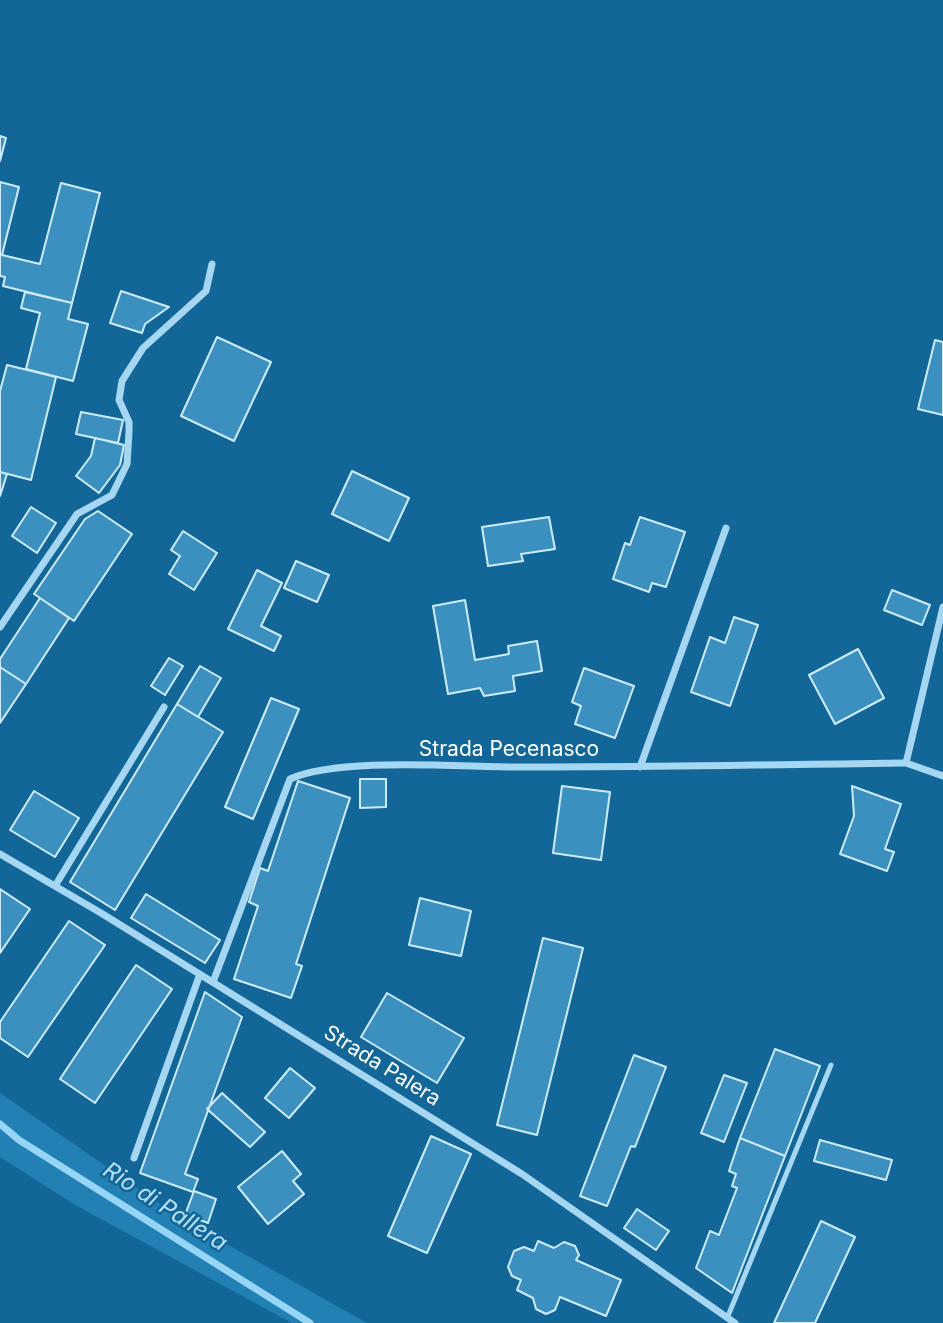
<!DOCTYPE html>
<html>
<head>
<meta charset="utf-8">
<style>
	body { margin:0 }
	canvas { display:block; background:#136698 }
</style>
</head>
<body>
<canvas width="943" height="1323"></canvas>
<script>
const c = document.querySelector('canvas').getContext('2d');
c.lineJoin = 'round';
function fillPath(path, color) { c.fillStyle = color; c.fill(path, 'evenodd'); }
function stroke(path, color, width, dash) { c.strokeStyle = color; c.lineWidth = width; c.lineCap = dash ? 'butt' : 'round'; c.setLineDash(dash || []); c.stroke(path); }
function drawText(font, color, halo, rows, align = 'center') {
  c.font = font + ' Inter,sans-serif'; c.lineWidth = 5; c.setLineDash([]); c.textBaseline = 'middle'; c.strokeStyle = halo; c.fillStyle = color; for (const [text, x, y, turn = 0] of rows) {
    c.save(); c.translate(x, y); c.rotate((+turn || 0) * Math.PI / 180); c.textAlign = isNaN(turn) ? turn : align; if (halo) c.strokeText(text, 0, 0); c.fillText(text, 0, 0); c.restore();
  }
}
const green = new Path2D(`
	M0,1093L182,1219L367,1323H292L77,1206L0,1157Z`);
const stream = new Path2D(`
	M0,1124L19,1140L310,1323`);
const building = new Path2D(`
	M0,136L6,138L0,161Z
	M0,182L19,187L2,255L40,264L61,183L100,193L72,303L3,286L5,277L0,276Z
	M121,291L169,307L145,324L142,333L110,323Z
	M25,292L72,303L68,319L88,324L73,381L26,369L40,313L21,308Z
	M217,337L271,362L234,441L181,416Z
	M935,340L943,342V415L918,409Z
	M7,365L56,377L31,480L0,472V391Z
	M81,412L123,420L118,443L76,434Z
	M95,438L124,445L120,465L99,493L76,476L91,456Z
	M352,471L409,498L389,541L332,514Z
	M0,472L7,474L0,496Z
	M31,507L56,523L37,553L12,536Z
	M98,511L132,534L74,621L34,594L85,519Z
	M549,517L555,549L521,554L523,561L488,566L482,527Z
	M640,517L685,532L666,587L652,583L649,592L613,579L625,543L630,545Z
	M183,531L217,553L194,590L169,574L180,556L171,550Z
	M296,561L329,575L317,602L284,588Z
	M257,570L282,583L261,626L281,636L274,651L228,629Z
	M892,590L930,605L922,625L884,610Z
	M40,598L69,618L26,684L0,667V659Z
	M465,600L475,660L509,654L508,646L537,641L542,671L513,676L515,691L484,696L480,688L448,694L433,606Z
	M734,617L758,625L730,706L691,692L710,637L725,643Z
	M858,649L884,698L835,724L809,675Z
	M169,658L183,666L165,695L151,686Z
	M200,666L221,678L198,717L177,704Z
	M0,667L26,684L0,723Z
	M584,668L634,686L615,738L575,724L581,706L572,702Z
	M271,698L299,709L253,819L225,807Z
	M177,704L223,732L115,910L70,882Z
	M360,779H386V807L360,808Z
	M298,781L350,798L296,964L302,966L291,998L234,979L258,906L249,902L260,868L268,871Z
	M562,786L610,792L601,860L553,853Z
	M852,786L901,804L885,849L894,852L887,871L840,854L854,816Z
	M34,791L79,818L55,857L10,830Z
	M0,889L30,909L0,953Z
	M146,894L220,940L205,963L131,918Z
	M420,898L471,911L461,956L409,945Z
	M69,921L105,945L28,1057L0,1038V1022Z
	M543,938L583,948L537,1135L497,1125Z
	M136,965L172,989L95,1103L60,1079Z
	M205,992L242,1017L185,1174L198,1179L193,1192L140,1173Z
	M387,993L464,1038L437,1083L361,1037Z
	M775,1049L820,1066L785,1156L740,1138Z
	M634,1055L666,1067L635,1147L631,1146L607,1206L580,1196Z
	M290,1068L315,1088L289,1118L265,1098Z
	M724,1075L747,1083L724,1142L701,1133Z
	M222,1093L265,1132L250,1147L207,1109Z
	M431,1136L471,1154L427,1253L388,1236Z
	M740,1138L785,1156L732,1293L696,1268L710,1231L719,1235L737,1188L732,1186L736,1174L729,1171Z
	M820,1140L892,1160L886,1180L814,1161Z
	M282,1151L301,1174L293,1181L304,1194L268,1224L238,1187Z
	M194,1191L216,1199L208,1223L185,1215Z
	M637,1209L669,1231L656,1250L624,1228Z
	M821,1221L855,1237L815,1323H774Z
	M538,1241L554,1248L564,1242L575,1246L579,1255L576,1260L621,1280L606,1316L560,1297L555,1310L546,1314L536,1309L533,1298L517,1290L521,1280L512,1276L508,1267L514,1251L524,1247L534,1251Z`);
const lane = new Path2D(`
	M728,1316L831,1065`);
const street = new Path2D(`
	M0,627L77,514L112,495L127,464L129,432V422L119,400L122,381L143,348L206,291L212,264
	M906,763L943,607
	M640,767L726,528
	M0,854L101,913L522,1174L735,1323
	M55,886L164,707
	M213,982L290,779C340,757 458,767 517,767C647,767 776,765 906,763L943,776
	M134,1158L200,974`);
const streetNames = [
	["Strada Pecenasco",509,750],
	["Strada Palera",382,1066,32]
];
const waterNames = [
	["Rio di Pallera",165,1207,33]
];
fillPath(green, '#2280b5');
stroke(stream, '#97d5f6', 7);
fillPath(building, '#3c90c0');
stroke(building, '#cdecfd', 2);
stroke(lane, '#a5d7f3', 5);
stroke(street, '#a5d7f3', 7);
drawText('21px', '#fff', '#136698', streetNames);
drawText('italic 23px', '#b6e2fa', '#136698', waterNames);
</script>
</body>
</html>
